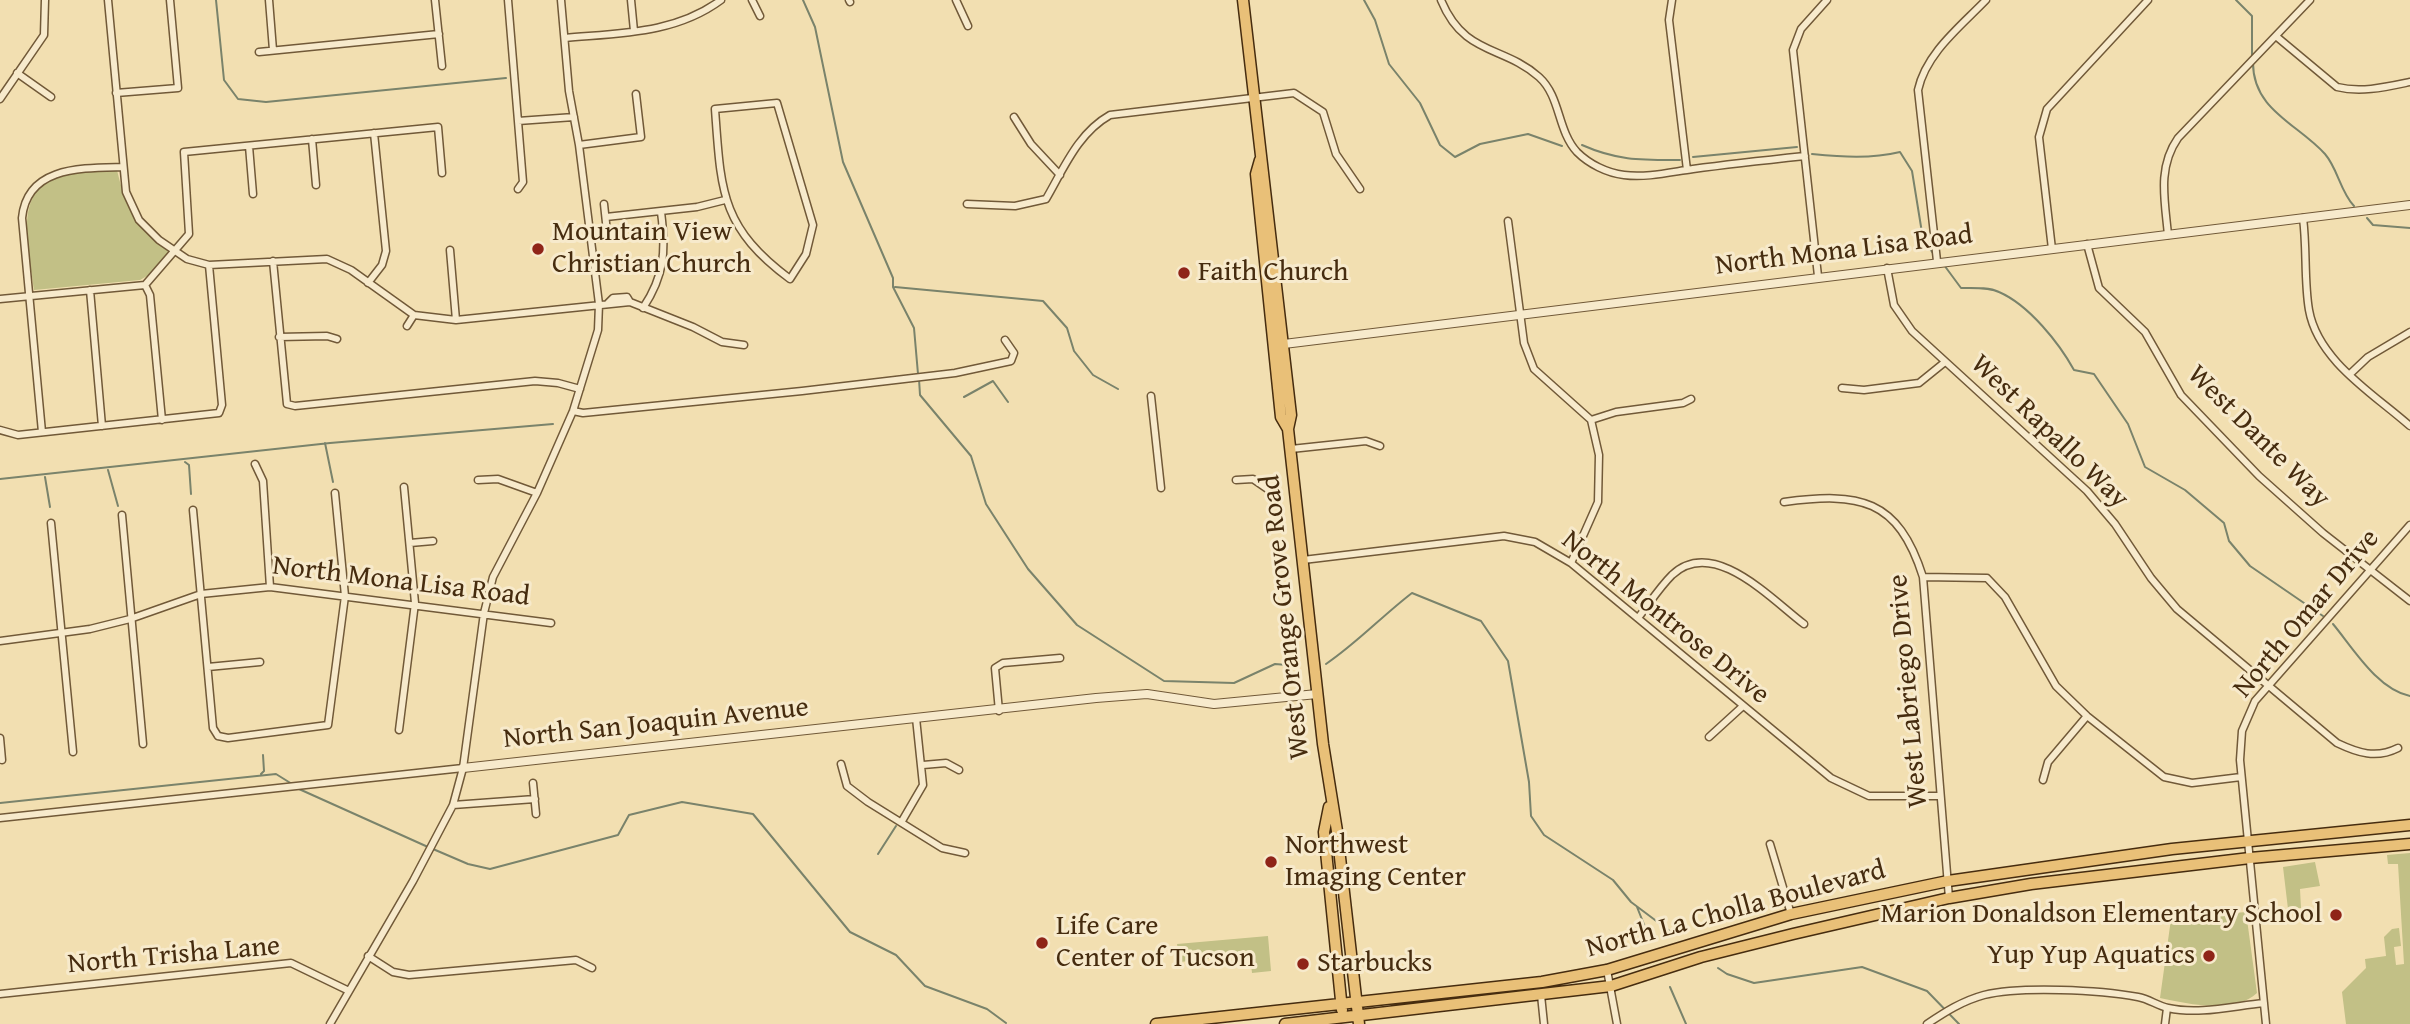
<!DOCTYPE html>
<html>
<head>
<meta charset="utf-8">
<style>
	body { margin:0 }
	canvas { display:block; background:#f2dfb1 }
</style>
</head>
<body>
<canvas width="2410" height="1024"></canvas>
<script>
const c = document.querySelector('canvas').getContext('2d');
c.lineJoin = 'round';
function fillPath(path, color) { c.fillStyle = color; c.fill(path, 'evenodd'); }
function stroke(path, color, width, dash) { c.strokeStyle = color; c.lineWidth = width; c.lineCap = dash ? 'butt' : 'round'; c.setLineDash(dash || []); c.stroke(path); }
function drawText(font, color, halo, rows, align = 'center') {
  c.font = font + ' "Gentium Book Plus",serif'; c.lineWidth = 6; c.setLineDash([]); c.textBaseline = 'middle'; c.strokeStyle = halo; c.fillStyle = color; for (const [text, x, y, turn = 0] of rows) {
    c.save(); c.translate(x, y); c.rotate((+turn || 0) * Math.PI / 180); c.textAlign = isNaN(turn) ? turn : align; if (halo) c.strokeText(text, 0, 0); c.fillText(text, 0, 0); c.restore();
  }
}
const green = new Path2D(`
	M117,170C125,206 138,229 168,251L167,258L154,272L140,280L34,290C30,252 10,189 62,175C79,171 99,172 117,170Z
	M2410,853V1024H2346L2342,992L2366,968L2365,959L2386,956L2384,937L2392,929L2399,928L2401,946L2394,947L2396,965L2404,964L2398,864H2388L2387,855Z
	M2315,862L2320,886L2300,889L2301,908L2288,909L2283,867Z
	M2246,912L2257,993C2235,1014 2187,1004 2160,998L2171,919Z
	M1268,936L1271,971L1252,973L1250,954L1180,962L1177,944Z`);
const stream = new Path2D(`
	M216,0L224,80L238,99L266,102L506,78
	M803,0L815,27L843,162L893,278V287L914,328L918,374
	M1364,0L1375,20L1389,64L1420,103L1440,145L1455,157L1480,144L1528,134L1562,146
	M2236,0L2252,16V57
	M2253,63C2253,110 2298,124 2325,154C2338,169 2340,191 2354,206
	M1582,145C1618,161 1642,160 1680,160
	M1812,154C1842,157 1871,159 1900,152L1912,171L1923,239L1935,256
	M1693,157L1797,147
	M2367,218L2373,225L2410,228
	M1944,265L1961,288C1973,288 1989,287 1999,292C2029,305 2059,343 2074,370L2094,374L2128,424L2145,467L2185,490L2224,523L2229,541L2250,566L2323,616
	M895,287L1043,301L1067,328L1074,351L1093,375L1118,389
	M919,379L920,395L971,456L986,504L1028,569L1077,625L1164,681L1234,683L1275,664L1299,666
	M964,397L993,381L1008,402
	M325,443L333,482
	M185,462L189,465L191,494
	M108,470L118,506
	M45,477L50,507
	M0,479L330,443L553,424
	M2333,624C2353,648 2377,689 2410,696
	M1326,664C1357,643 1382,616 1412,593L1481,621L1508,661L1529,782L1531,816L1544,835L1613,880L1631,902L1671,932
	M261,774L264,771L263,755
	M299,789L428,847
	M0,803L276,774L292,784
	M433,849L468,864L490,869L618,835L629,815L682,802L753,814L850,932L896,955L925,986L987,1009L1006,1023
	M878,854L896,826
	M1637,907L1647,932
	M1718,968L1727,974L1754,983L1862,967L1927,991L1959,1024
	M1670,987L1686,1024`);
const minor = new Path2D(`
	M108,0L126,192L139,220L159,240L187,259L209,265L327,259L351,270L414,315L456,320L630,302
	M269,0L273,50
	M435,0L442,66
	M508,0L523,182L518,189
	M631,0L634,31
	M752,0L760,16
	M849,0L850,2
	M956,0L968,26
	M1441,0C1464,56 1503,45 1539,77C1561,97 1557,130 1577,152C1589,164 1607,173 1624,175C1646,178 1671,172 1693,169C1730,164 1767,160 1805,156
	M1672,0L1669,20L1687,170
	M2277,37L2337,87C2361,93 2386,87 2410,82
	M565,38C620,33 675,34 721,0
	M259,52L439,34
	M17,73L51,97
	M116,93L178,88L170,0
	M0,99L44,35L45,0
	M777,103L813,225L806,254L790,279C720,227 721,190 715,109Z
	M1014,117L1031,144L1060,175
	M518,121L574,117
	M312,139L316,185
	M579,145L641,137L636,94
	M249,146L253,194
	M604,204L607,232
	M967,204L1015,206L1046,199C1064,168 1078,133 1110,115L1294,93L1323,112L1336,154L1360,189
	M606,217L697,207L725,200
	M2303,218C2307,249 2304,281 2309,310C2318,361 2374,394 2410,426
	M1508,221L1524,343L1534,369L1591,420L1599,455L1598,502L1571,563
	M2168,235C2165,201 2157,168 2178,138L2310,0
	M2087,244L2099,288L2145,332L2181,395L2259,476L2323,533L2410,601
	M2052,249L2039,137L2047,109L2148,0
	M450,250L456,320
	M273,261L287,404
	M1937,261L1918,90C1926,53 1961,26 1986,0
	M1887,268L1894,305L1912,331L2087,491L2115,524L2151,578L2177,609L2337,743C2358,753 2376,759 2398,748
	M1818,276L1793,50L1801,29L1827,0
	M368,283L382,265L386,251L374,133
	M145,285L150,295L162,420
	M90,290L102,426
	M0,299L145,285L189,234L184,152L438,127L442,173
	M608,303L613,298L627,297L630,302L693,327L722,342L744,345
	M643,308C665,275 666,250 661,212
	M407,326L414,315
	M279,337L327,336L337,339
	M2350,374L2368,357L2410,332
	M1842,388L1864,390L1919,383L1945,362
	M1151,396L1161,488
	M287,404L295,406L535,381L558,383L580,389
	M573,411L583,413L802,391L955,373L1011,361L1014,353L1005,340
	M1591,420L1616,412L1683,403L1691,399
	M0,430L18,435L219,413L222,405L209,265
	M42,432L22,218C27,166 82,168 123,167
	M1291,449L1366,441L1380,446
	M255,464L263,481L270,587
	M478,480L498,479L537,493
	M1236,480L1253,479L1269,490
	M1784,502C1859,492 1898,498 1923,577L1949,898
	M193,510L213,728L218,736
	M122,515L143,744
	M51,523L73,752
	M410,543L433,541
	M1303,560L1504,536L1535,542L1571,563L1831,778L1869,796H1940
	M1923,577L1987,578L2005,597L2056,686L2087,716L2164,777L2192,783L2241,777
	M1638,618C1649,604 1659,588 1672,575C1713,536 1771,599 1804,624
	M0,641L90,629L130,619L201,594L270,587L551,623
	M208,667L260,662
	M999,711L995,668L1003,663L1060,658
	M328,725L345,596L335,493
	M399,730L415,603L404,487
	M218,736L228,738L328,725
	M1709,737L1743,706
	M0,738L2,760
	M841,764L847,786L868,802L942,848L965,853
	M923,765L946,763L959,770
	M2043,780L2048,762L2087,716
	M533,783L536,814
	M453,805L535,799
	M0,818L463,768
	M902,821L923,785L916,718
	M1770,844L1791,914
	M368,956L393,972L409,975L576,960L592,968
	M1607,970L1617,1024
	M0,994L291,963L347,990
	M1541,995L1544,1024
	M330,1024L413,881L453,805L463,768L484,613L493,577L537,493L573,411L598,330L599,304L579,145L569,91L561,0
	M1927,1024C1945,1012 1962,1001 1984,995C2021,986 2100,990 2138,997C2149,999 2158,1006 2168,1008C2199,1015 2233,1006 2264,1003
	M2165,1024L2167,1008
	M2266,1024L2240,760L2242,731L2255,701L2410,525`);
const tertiary = new Path2D(`
	M1284,344L2410,205
	M463,768L1096,698L1147,694L1214,704L1317,694`);
const primary = new Path2D(`
	M1243,0L1291,415L1288,429L1323,744L1337,831L1359,1024
	M1260,160L1256,174L1281,417L1288,429
	M1329,807L1324,832L1342,1010
	M1156,1024L1542,982L1607,970L1791,914L1948,881L2172,849L2410,825
	M1285,1024L1611,986L1701,957L1793,934L1949,898L2031,884L2250,858L2410,844`);
const markers = [
	[538,249,7,"#8f2418"],
	[1184,273,7,"#8f2418"],
	[1271,862,7,"#8f2418"],
	[2336,915,7,"#8f2418"],
	[1042,943,7,"#8f2418"],
	[2209,956,7,"#8f2418"],
	[1303,964,7,"#8f2418"]
];
const poiNames = [
	["Mountain View",552,233],
	["Christian Church",552,265],
	["Faith Church",1198,273],
	["Northwest",1285,846],
	["Imaging Center",1285,878],
	["Marion Donaldson Elementary School",2322,915,"right"],
	["Life Care",1056,927],
	["Center of Tucson",1056,959],
	["Yup Yup Aquatics",2195,956,"right"],
	["Starbucks",1317,964]
];
const streetNames = [
	["North Mona Lisa Road",1844,251,-7],
	["West Rapallo Way",2049,432,44],
	["West Dante Way",2258,437,45],
	["North Mona Lisa Road",401,582,7],
	["North Omar Drive",2307,614,-50],
	["West Orange Grove Road",1286,617,-96],
	["North Montrose Drive",1665,618,39],
	["West Labriego Drive",1909,691,-95],
	["North San Joaquin Avenue",656,724,-6],
	["North La Cholla Boulevard",1736,910,-15],
	["North Trisha Lane",174,956,-5]
];
fillPath(green, '#c2c086');
stroke(stream, '#7a836b', 2);
stroke(minor, '#715938', 9);
stroke(tertiary, '#715938', 10);
stroke(primary, '#462c0f', 13);
stroke(minor, '#f7eacc', 6);
stroke(tertiary, '#f7eacc', 8);
stroke(primary, '#e9c078', 10);
for (const [x, y, r, color] of markers) { const dot = new Path2D(); dot.arc(x, y, r, 0, 2 * Math.PI); c.fillStyle = color; c.fill(dot); stroke(dot, '#f7eacc', 2.5); }
drawText('28px', '#462c0f', '#f7eacc', poiNames, 'left');
drawText('28px', '#462c0f', '#f7eacc', streetNames);
</script>
</body>
</html>
